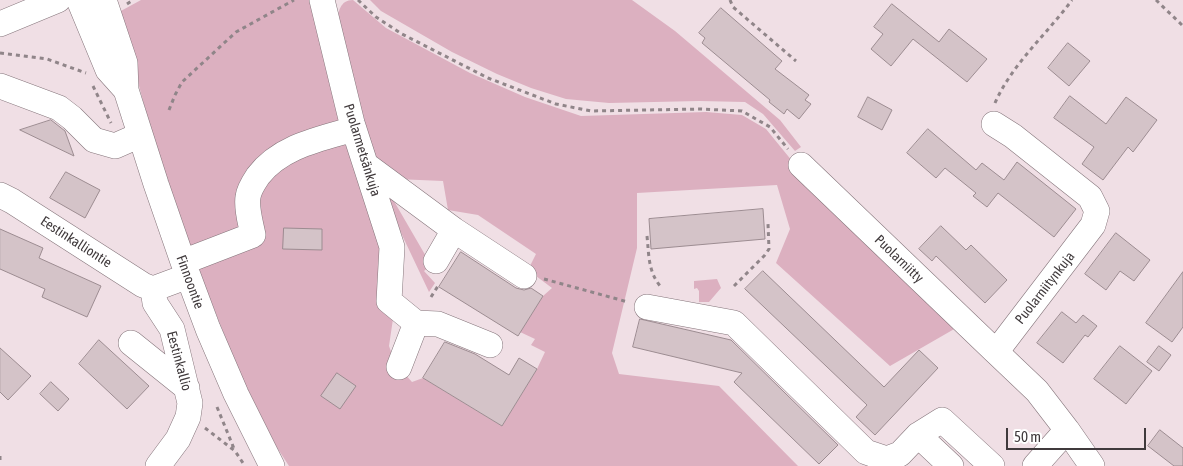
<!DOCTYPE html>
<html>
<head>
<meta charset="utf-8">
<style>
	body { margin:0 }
	#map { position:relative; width:1183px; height:466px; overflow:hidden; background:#f0dfe5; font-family:"Asap Condensed",sans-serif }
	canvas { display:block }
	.scale { position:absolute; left:1006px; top:428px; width:140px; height:22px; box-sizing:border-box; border:2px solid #403a3c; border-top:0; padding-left:6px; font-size:15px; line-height:18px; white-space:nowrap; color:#403a3c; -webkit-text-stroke:4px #fff; paint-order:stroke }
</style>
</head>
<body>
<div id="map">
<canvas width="1183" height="466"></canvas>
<div class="scale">50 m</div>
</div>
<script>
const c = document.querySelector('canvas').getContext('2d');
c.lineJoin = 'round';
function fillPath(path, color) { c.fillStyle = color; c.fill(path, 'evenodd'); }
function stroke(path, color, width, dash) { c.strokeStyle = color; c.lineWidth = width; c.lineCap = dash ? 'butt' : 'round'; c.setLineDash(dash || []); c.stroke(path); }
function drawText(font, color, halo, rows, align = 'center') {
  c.font = font + ' "Asap Condensed",sans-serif'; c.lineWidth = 4; c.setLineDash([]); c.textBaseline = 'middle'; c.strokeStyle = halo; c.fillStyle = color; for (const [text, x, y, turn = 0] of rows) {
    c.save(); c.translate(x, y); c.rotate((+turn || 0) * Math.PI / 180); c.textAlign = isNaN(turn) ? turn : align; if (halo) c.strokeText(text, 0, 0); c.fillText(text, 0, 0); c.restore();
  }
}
const green = new Path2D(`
	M141,0H313L385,260L394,312L389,346L395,363L412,382L423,378L502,426L537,369L545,352L531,345L535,339L520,332L543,296L552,288L528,270L536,254L478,215L448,210L443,181L396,179L376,162L337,23C338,12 340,0 353,0L386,28L470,73L525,97L581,116L706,112L742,115L766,129L797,167L956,328L890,366L776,263L790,229L777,185L637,193V248L612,353L619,374L719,386L798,466H289L274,443L241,377L168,193L119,12Z
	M370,0H632L675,31L780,120L801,147L795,151L763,114L745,102L699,101L609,103L566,99L531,88L497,74L452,52L381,11Z
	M391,196L431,265L424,271L435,283L429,292L385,199Z
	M717,279L721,288L709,302H699V291L697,288L694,289V281Z`);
const building = new Path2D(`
	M892,4L939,42L949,29L987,59L967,82L913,39L891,66L871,49L883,34L874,27Z
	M721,8L782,61L775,69L809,95L805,100L811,104L799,119L787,109L784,114L769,102L770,100L702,43L705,38L699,33Z
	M1068,43L1090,61L1069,86L1048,68Z
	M1070,96L1106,124L1126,97L1157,120L1133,152L1128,147L1103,180L1082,164L1094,147L1054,118Z
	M868,97L892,110L882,130L858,117Z
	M51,120L65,131L74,156L20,130Z
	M928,129L976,170L982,163L1004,180L1017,162L1076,209L1054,237L998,193L987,207L973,196L976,193L945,168L936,178L907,153Z
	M66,172L100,190L85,218L50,198Z
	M763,209L765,239L651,249L649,219Z
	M941,226L966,250L971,245L1007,280L985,303L936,256L932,261L919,249Z
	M284,228L322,229V250L283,249Z
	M0,229L43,248L39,258L101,286L87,317L42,297L45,289L0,269Z
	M1116,233L1150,260L1134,281L1120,271L1106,290L1085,274Z
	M461,252L516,288L524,290L531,288L543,296L518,336L439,287Z
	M763,271L884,387L919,350L938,368L875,435L856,417L867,405L745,289Z
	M1183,272V327L1172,342L1146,323Z
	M1062,312L1076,323L1083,315L1097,326L1088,337L1085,335L1063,363L1037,343Z
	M640,319L731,340L838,445L819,464L734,382L742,373L633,347Z
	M99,340L149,386L127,409L79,364Z
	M445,342L475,354L509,375L519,358L537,369L502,426L423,378Z
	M1120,346L1152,371L1126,404L1094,379Z
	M1159,346L1171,355L1159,371L1147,362Z
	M0,348L31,376L8,400L0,392Z
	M337,373L356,386L340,409L321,396Z
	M51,382L69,399L58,411L40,394Z
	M1160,430L1183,448V466H1174L1148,446Z`);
const path = new Path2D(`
	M358,0L376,17L402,34L488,78L556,104L591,111L701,109L742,111L770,127L788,149
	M730,0L733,7L796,61
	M1156,0L1183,26
	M127,4L133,0
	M0,53L47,59L86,73
	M93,86L111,123
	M995,103C1012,64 1047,34 1072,0
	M169,110L175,95L182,82L236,32L294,0
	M647,236C649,255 648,272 661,287
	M544,279L628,302
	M734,286L765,255L769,249L768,224
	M431,297L438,286
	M217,407L235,451
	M205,428L235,451L245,466
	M0,456V462`);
const minor = new Path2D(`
	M79,0L108,70L126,90
	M104,0L125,63L126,90L156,184L183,262L208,329L236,394L272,466
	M322,0L352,123L392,247L389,301L416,323
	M0,24L58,0
	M0,86L59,108L72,118L94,140L115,146L140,135
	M994,124L1013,136L1090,197L1097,211L1093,225L996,352L1037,391L1067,430L1092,466
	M366,165L454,230L524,276
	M801,165L996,352
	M0,195L12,201L143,285L153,289
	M436,261L454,230
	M183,262L253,235C251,224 246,209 248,197C249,189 254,182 258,176C281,146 320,139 354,129
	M647,307L734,323L866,452L887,459L900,454L918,435L942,420L992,466
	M131,343L187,388
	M399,367L416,323L438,324L490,345
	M918,435L951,466
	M158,466L178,439L188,417L190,403L172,329L155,303L153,289L188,276
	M1035,466L1067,430`);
const streetNames = [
	["Puolarmetsänkuja",362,150,73],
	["Eestinkalliontie",76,242,33],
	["Puolarniitty",899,259,44],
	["Finnoontie",190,282,70],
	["Puolarniitynkuja",1045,288,-52],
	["Eestinkallio",179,361,75]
];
fillPath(green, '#dcb0c0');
fillPath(building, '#d4c3c8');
stroke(building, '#9c8c91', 1);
stroke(minor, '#85757b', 26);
stroke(path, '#908589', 3, [4, 4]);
stroke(minor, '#fff', 25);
drawText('14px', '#403a3c', '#fff', streetNames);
</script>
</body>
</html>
